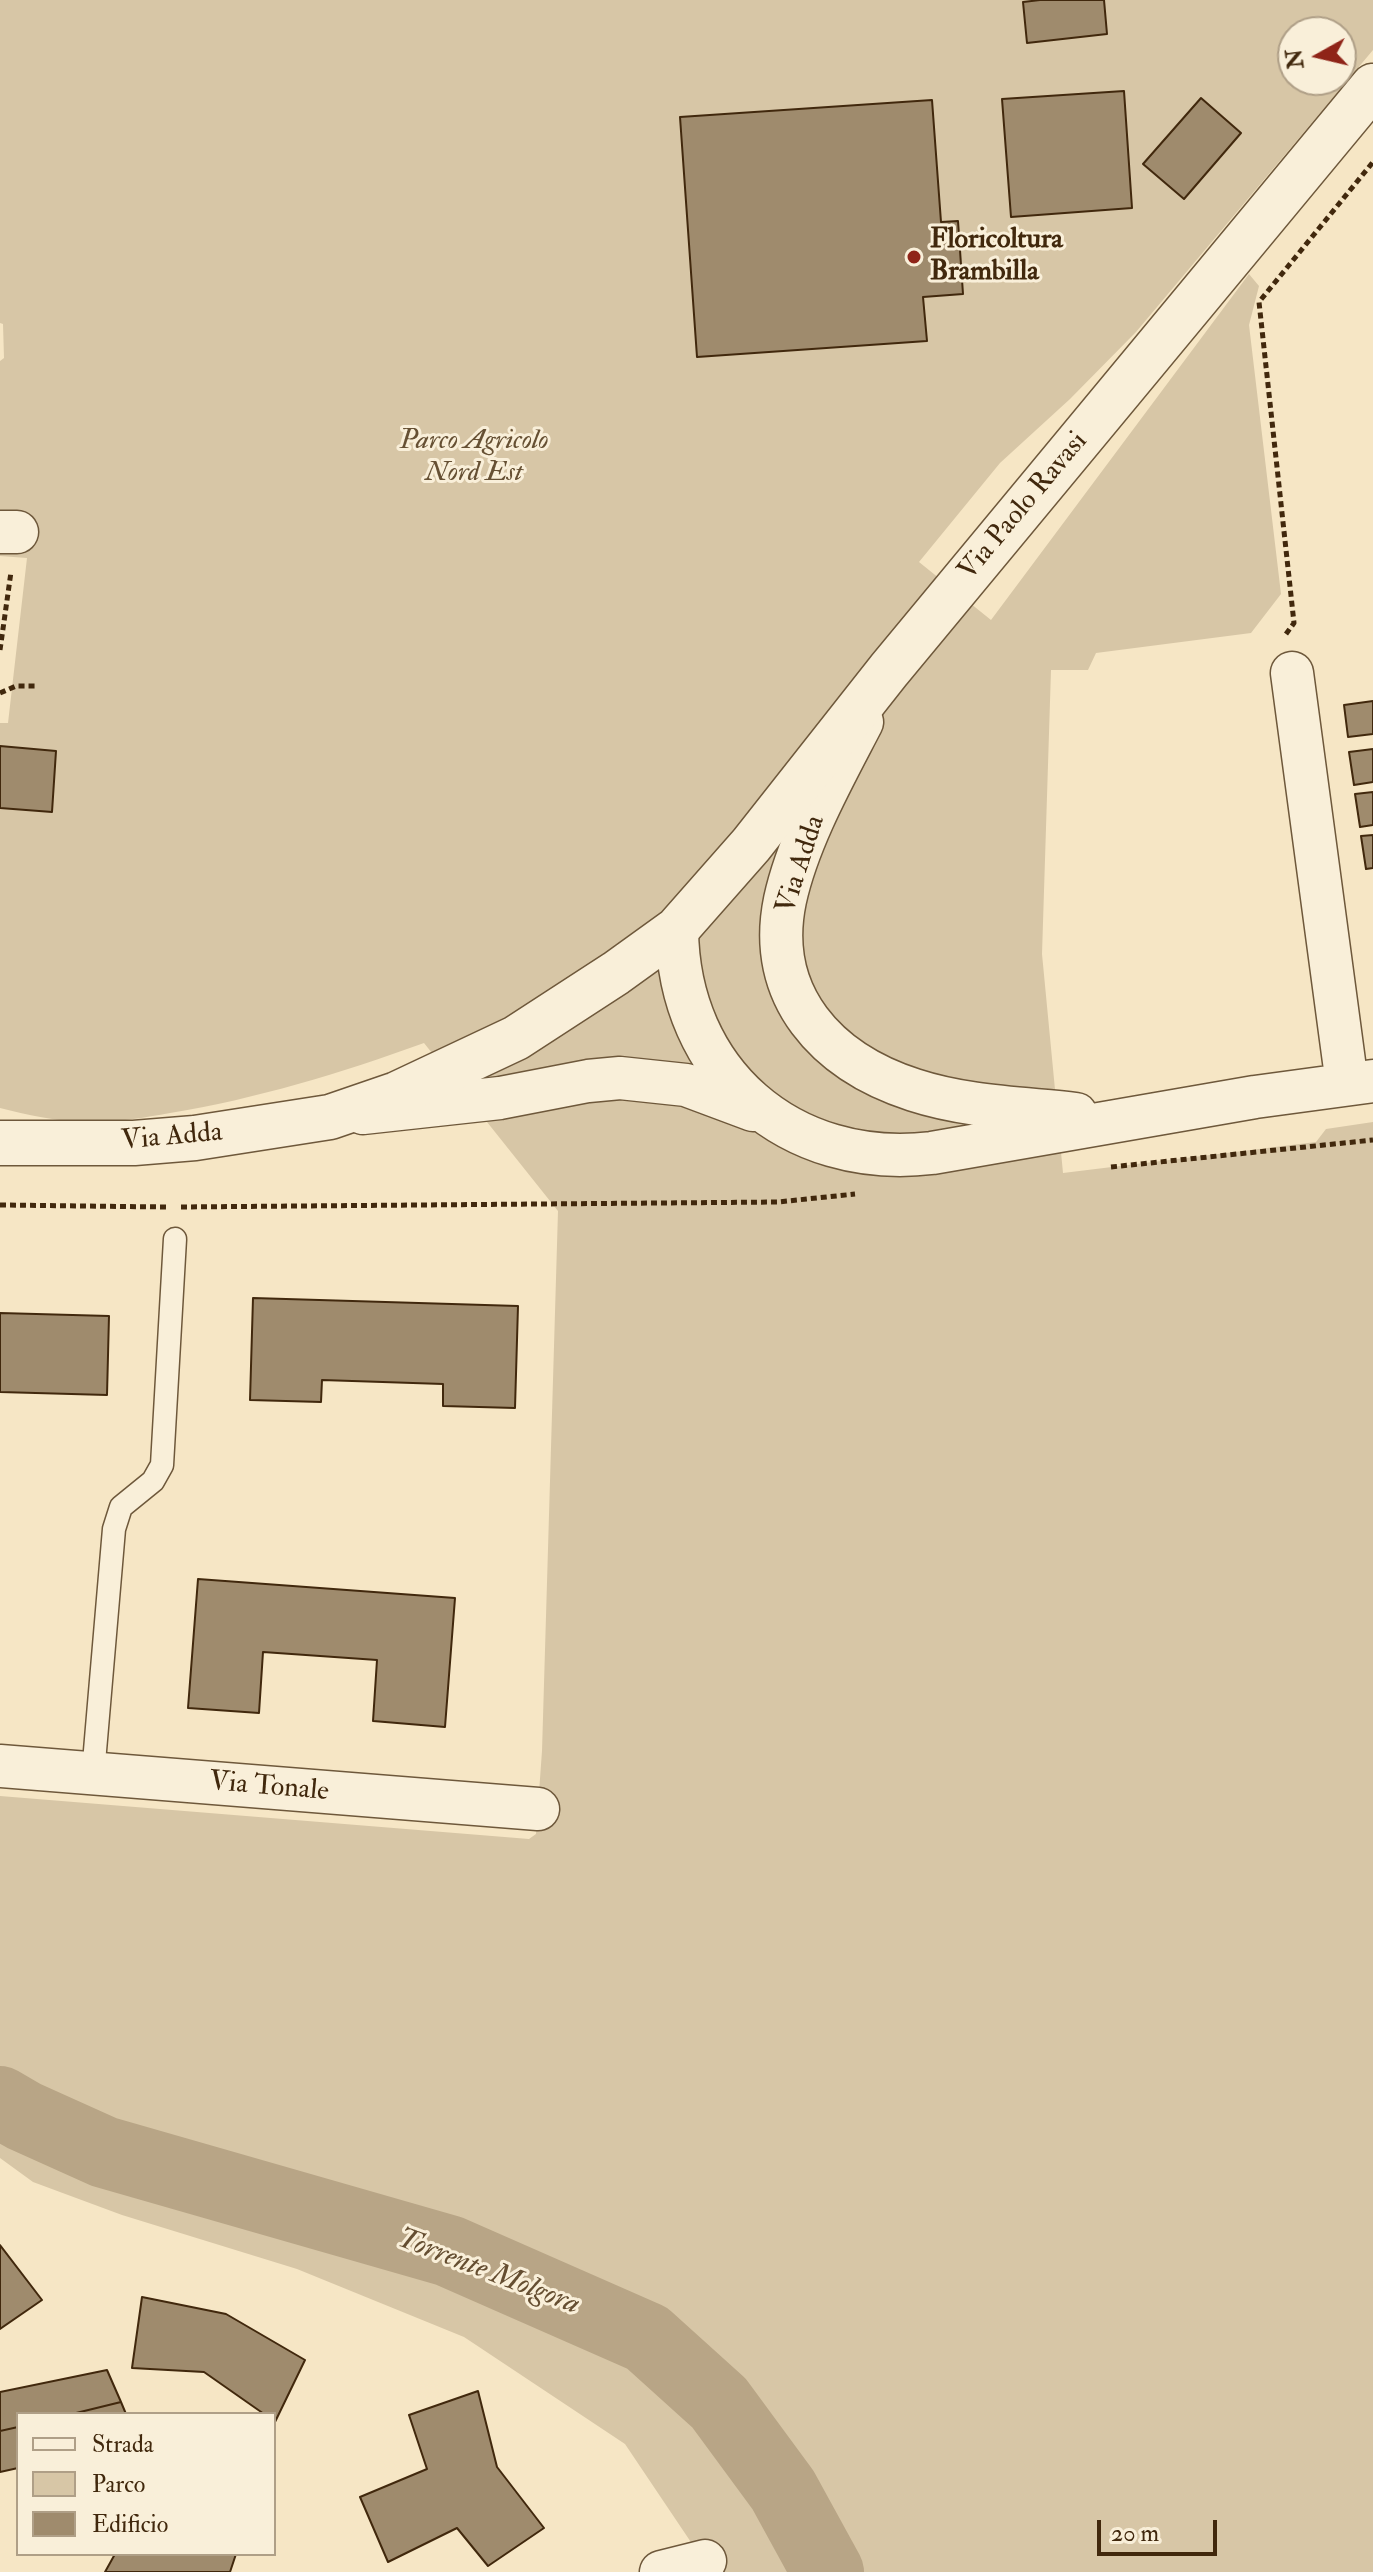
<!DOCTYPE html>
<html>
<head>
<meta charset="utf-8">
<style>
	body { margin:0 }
	#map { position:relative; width:1373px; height:2572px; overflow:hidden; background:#f6e6c5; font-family:"IM FELL Double Pica",serif }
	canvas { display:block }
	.legend { position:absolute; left:16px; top:2412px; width:260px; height:144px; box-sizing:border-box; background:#f9efd9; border:2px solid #af9f87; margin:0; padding:10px 14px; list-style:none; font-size:24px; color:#41280d }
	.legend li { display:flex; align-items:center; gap:16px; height:40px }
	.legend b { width:40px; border:2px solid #af9f87 }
	.north { position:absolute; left:1277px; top:16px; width:80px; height:80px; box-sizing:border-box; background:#f9efd9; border:2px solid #af9f87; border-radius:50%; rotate:262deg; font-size:22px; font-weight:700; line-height:32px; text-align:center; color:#41280d }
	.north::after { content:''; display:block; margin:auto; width:28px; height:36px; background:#8f2418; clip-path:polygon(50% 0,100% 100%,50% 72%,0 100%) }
	.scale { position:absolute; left:1097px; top:2520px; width:120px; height:36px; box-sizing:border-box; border:4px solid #41280d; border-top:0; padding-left:10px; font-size:24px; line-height:28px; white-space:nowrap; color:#41280d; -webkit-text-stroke:6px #f9efd9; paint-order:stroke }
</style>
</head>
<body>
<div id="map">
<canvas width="1373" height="2572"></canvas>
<ul class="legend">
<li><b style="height:10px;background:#f9efd9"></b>Strada</li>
<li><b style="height:22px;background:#d7c6a6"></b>Parco</li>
<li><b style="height:22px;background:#9f8b6d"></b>Edificio</li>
</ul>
<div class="north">N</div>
<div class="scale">20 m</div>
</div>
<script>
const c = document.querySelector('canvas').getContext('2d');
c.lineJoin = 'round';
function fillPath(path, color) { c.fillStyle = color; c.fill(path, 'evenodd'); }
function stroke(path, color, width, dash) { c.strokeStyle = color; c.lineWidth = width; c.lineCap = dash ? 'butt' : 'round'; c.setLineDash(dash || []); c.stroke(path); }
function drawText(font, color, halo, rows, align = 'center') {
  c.font = font + ' "IM FELL Double Pica",serif'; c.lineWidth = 6; c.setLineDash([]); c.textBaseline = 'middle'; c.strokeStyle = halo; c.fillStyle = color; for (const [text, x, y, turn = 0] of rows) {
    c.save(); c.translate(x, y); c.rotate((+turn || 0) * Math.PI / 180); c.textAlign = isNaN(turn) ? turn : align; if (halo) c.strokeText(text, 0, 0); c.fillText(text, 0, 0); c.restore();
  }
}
const green = new Path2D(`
	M0,0H1373V50L1136,332L1070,399L1000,463L919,562L991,620L1249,274L1259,286L1249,325L1281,594L1251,633L1096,653L1088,670H1051L1042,954L1063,1173L1316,1142L1326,1129L1373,1122V2572H711L625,2444L464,2337L297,2269L122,2215L33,2182L0,2158V1796L529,1839L536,1834L542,1751L558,1211L424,1043C341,1073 256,1099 170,1113C143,1118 112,1123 84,1122C56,1121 27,1115 0,1108V723H8L27,558L0,556V361L4,358L3,324L0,323ZM1293,32H1341V80H1293Z`);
const river = new Path2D(`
	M0,2102L24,2116L104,2152L449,2251L647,2338L719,2403L783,2490L828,2572`);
const building = new Path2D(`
	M1040,0H1104L1107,34L1027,43L1023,2Z
	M1124,91L1132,208L1011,217L1002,99Z
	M1201,98L1241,133L1184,199L1143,164Z
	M932,100L941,222L958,221L963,294L923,297L927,341L697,357L680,117Z
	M1373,701V734L1348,737L1344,705Z
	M0,746L56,751L52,812L0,808Z
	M1373,749V782L1354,785L1349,752Z
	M1373,792V825L1360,827L1355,794Z
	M1373,835V868L1366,869L1361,836Z
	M253,1298L518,1306L515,1408L443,1406V1384L322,1380L321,1402L250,1400Z
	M0,1313L109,1316L107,1395L0,1392Z
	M198,1579L455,1598L445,1727L373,1721L377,1660L263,1652L259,1713L188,1708Z
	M0,2245L42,2300L0,2329Z
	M142,2297L226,2314L305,2360L275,2422L274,2414H264L204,2372L132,2368Z
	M107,2370L121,2402L72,2414H18V2427L0,2431V2392Z
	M478,2391L497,2467L544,2528L488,2566L457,2528L388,2562L360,2497L427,2469L409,2415Z
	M121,2402L126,2414H72Z
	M18,2427V2468L0,2472V2431Z
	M115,2554H236L230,2572H105Z`);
const path = new Path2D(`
	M1286,634L1294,623L1259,302L1373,162
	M0,650L11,572
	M0,693L16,686H37
	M1111,1167L1373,1140
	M0,1205L167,1207
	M181,1207L778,1202L855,1194`);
const service = new Path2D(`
	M93,1774L114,1529L121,1507L153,1481L162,1465L175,1239`);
const minor = new Path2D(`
	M0,532H17
	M1292,673L1347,1084
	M862,722C834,776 798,840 785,900C765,996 827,1062 914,1090C966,1107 1022,1108 1076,1114
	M677,929C678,1073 790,1170 932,1153L1255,1097L1373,1081
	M363,1113L500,1098L588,1081L620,1078L686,1085L753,1110
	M0,1766L538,1809
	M661,2572L705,2561`);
const tertiary = new Path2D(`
	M0,1143H134L195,1138L330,1117L397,1094L516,1038L616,973L677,929L751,845L889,670L1373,86`);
const markers = [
	[914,257,8,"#8f2418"]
];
const poiNames = [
	["Floricoltura",930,241],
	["Brambilla",930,273]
];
const parkNames = [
	["Parco Agricolo",474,442],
	["Nord Est",474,474]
];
const streetNames = [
	["Via Paolo Ravasi",1024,507,-50],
	["Via Adda",802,865,-72],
	["Via Adda",172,1138,-5],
	["Via Tonale",269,1788,5]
];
const waterNames = [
	["Torrente Molgora",488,2273,21]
];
fillPath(green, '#d7c6a6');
stroke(river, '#b8a586', 72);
fillPath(building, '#9f8b6d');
stroke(building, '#41280d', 2);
stroke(service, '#6e583b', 25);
stroke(minor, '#6e583b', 45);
stroke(tertiary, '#6e583b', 47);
stroke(path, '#41280d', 5, [6, 4]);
stroke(service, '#f9efd9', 22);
stroke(minor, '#f9efd9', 42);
stroke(tertiary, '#f9efd9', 44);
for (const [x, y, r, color] of markers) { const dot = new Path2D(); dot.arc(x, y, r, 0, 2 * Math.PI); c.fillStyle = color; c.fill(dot); stroke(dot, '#f9efd9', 3); }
drawText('bold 28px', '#41280d', '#f9efd9', poiNames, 'left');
drawText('italic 28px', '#665033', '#f9efd9', parkNames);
drawText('28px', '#41280d', '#f9efd9', streetNames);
drawText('italic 30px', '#654e31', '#f9efd9', waterNames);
</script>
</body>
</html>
